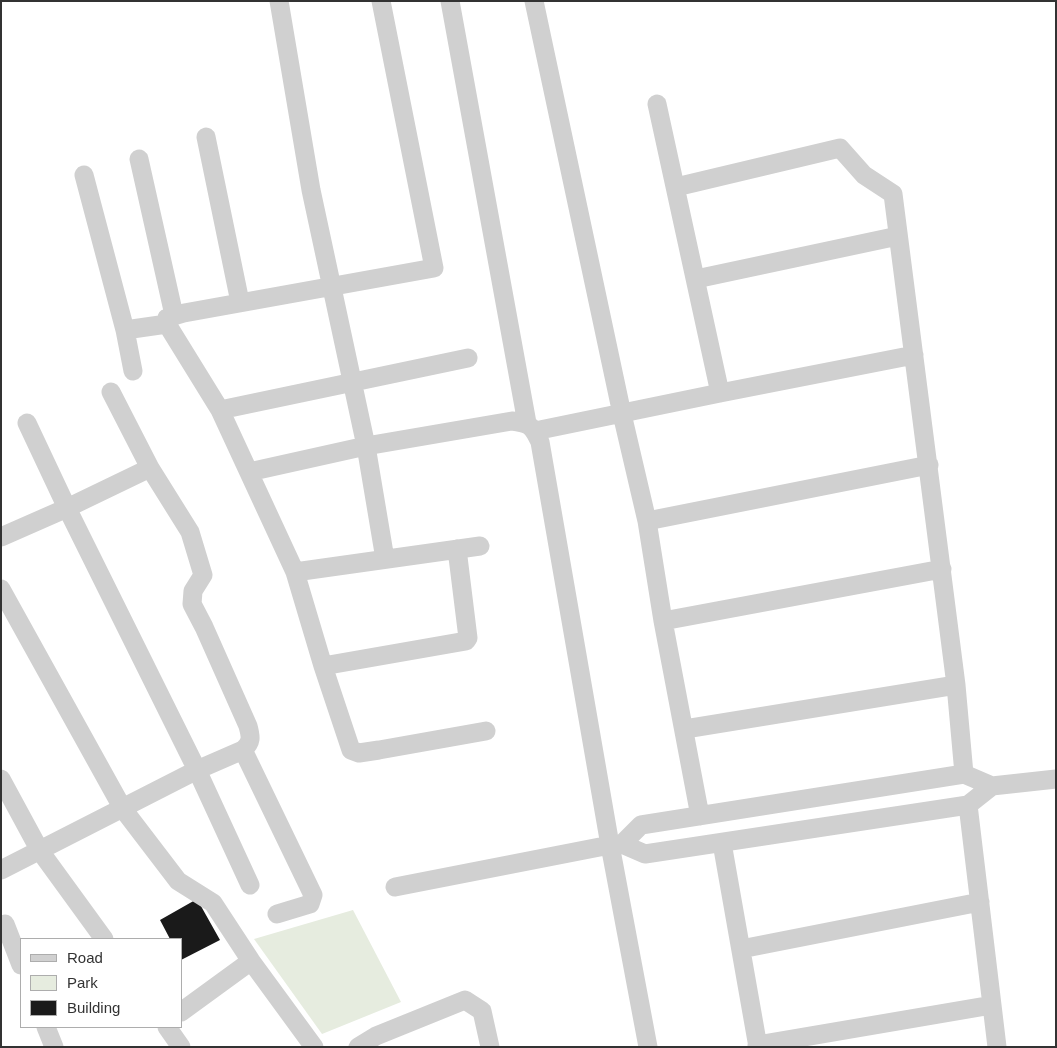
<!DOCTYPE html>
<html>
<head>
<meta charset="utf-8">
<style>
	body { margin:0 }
	#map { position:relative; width:1057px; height:1048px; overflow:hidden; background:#fff; font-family:Arial,sans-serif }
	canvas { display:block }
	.frame { position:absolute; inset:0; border:2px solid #333; pointer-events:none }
	.legend { position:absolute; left:20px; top:938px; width:162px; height:90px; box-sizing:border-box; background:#fff; border:1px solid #adadad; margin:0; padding:6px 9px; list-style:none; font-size:15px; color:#333 }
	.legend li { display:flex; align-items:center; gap:10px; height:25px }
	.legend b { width:25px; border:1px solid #adadad }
</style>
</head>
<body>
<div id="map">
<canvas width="1057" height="1048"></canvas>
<div class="frame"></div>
<ul class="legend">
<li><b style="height:6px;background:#d0d0d0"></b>Road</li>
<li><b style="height:14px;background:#e6ecdf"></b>Park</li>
<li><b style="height:14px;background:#1a1a1a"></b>Building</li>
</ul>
</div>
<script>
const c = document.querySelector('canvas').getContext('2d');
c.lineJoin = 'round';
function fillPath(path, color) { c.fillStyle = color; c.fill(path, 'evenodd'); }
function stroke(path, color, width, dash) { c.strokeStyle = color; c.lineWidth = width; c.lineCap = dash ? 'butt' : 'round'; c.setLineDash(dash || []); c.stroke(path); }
const green = new Path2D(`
	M353,910L401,1002L322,1034L254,939Z`);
const building = new Path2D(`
	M197,899L220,940L181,960V939H170L160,920Z`);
const minor = new Path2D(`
	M279,1L311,190L366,446L385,559
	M450,1L527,423
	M534,1L622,414L647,521L663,621L700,816
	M657,104L720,393
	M206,137L240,302
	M139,159L174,315
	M84,175L125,330L133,371
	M676,187L840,148L864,175L893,194L956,685L964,774
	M696,279L898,236
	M125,330L167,324
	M111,392L150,468
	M220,410L468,358
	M27,423L67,508L197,770L250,885
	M535,431L720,393L914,355
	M249,472L366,446L512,421C529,423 532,425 540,442L610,845L648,1047
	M647,521L929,465
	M1,537L67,508L150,468L190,532L203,575L193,591L192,604L204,627L248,726C251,737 252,742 243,750L197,770L1,870
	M480,546L295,572L323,666L351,750L359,753L379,750L486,731
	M295,572L220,410L170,329L167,324V318L184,313L434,268L381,1
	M1,589L123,809L178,881L213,903L251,961L314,1047
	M663,621L942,569
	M323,666L466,641L468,638L457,549
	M685,729L956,685
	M243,750L313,895L310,904L277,914
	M1,779L40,851L104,939
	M968,805L997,1047
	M722,843L758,1047
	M622,844L641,825L964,774L992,786L1056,779
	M395,887L610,845L622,844L645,854L968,805L992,786
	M5,924L21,965
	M741,949L980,902
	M181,1012L251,961
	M46,1027L54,1047
	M167,1027L181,1047
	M757,1045L992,1005
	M358,1047L376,1036L465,1000L482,1011L490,1047`);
fillPath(green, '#e6ecdf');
fillPath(building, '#1a1a1a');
stroke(minor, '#d0d0d0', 19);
</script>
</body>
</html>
